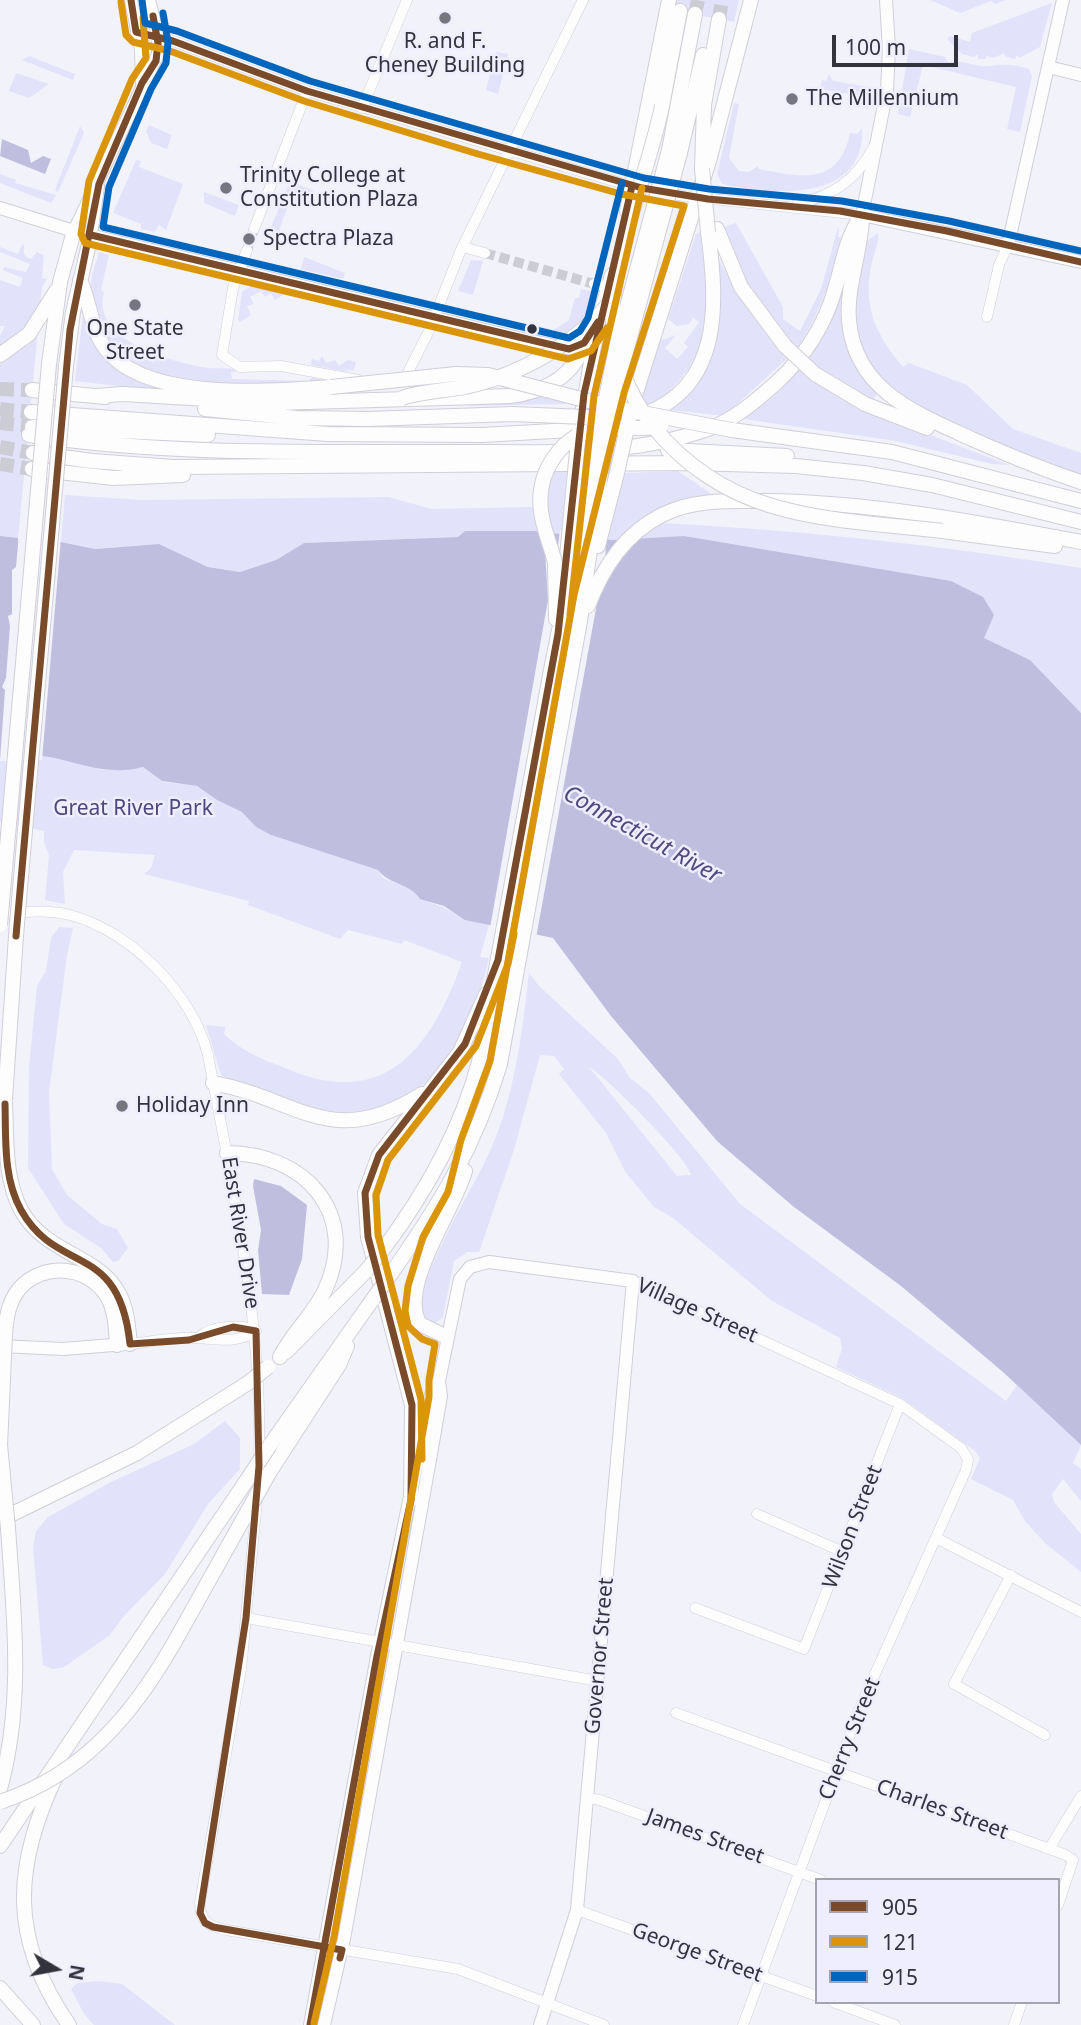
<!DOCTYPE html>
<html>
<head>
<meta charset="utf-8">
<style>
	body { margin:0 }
	#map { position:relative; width:1081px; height:2025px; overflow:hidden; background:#f2f2fb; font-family:"Noto Sans",sans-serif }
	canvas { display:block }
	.legend { position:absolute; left:815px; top:1878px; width:245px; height:126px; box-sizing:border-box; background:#eef; border:2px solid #a3a3b2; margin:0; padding:9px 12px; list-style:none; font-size:21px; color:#33333e }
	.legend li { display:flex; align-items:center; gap:14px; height:35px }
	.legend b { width:35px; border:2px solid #a3a3b2 }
	.north { position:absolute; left:21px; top:1934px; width:70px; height:70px; -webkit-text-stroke:5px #eef; paint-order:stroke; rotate:100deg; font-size:19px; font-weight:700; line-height:28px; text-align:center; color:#33333e }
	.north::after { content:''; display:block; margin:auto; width:24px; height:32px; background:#33333e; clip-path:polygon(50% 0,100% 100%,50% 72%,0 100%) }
	.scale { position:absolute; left:832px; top:35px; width:126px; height:32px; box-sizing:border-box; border:4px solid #33333e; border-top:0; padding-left:9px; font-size:21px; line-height:24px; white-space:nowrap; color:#33333e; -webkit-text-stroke:5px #eef; paint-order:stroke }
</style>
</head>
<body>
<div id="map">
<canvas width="1081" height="2025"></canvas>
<ul class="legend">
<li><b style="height:9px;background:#7a4b2a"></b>905</li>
<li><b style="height:9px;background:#da9509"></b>121</li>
<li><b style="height:9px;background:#0065bd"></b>915</li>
</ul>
<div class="north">N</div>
<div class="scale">100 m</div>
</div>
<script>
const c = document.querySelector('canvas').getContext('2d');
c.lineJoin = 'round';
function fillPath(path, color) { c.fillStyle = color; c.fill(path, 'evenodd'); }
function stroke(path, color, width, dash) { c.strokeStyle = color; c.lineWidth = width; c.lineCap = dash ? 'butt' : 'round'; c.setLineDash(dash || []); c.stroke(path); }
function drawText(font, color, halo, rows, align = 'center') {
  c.font = font + ' "Noto Sans",sans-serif'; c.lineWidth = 5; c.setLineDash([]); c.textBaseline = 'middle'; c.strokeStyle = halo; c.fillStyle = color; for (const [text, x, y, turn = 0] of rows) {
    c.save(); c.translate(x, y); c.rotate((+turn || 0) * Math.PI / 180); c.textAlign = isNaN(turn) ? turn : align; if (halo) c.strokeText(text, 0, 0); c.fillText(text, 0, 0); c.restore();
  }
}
const green = new Path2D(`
	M674,0H739L734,22L672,10Z
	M930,0H1006L995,4L991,1L960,13Z
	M1052,3L1040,47L1019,58L1018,55L1014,59L1005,56L1004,53L994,58L986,56V59H978V54L974,57L962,54L947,39L950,36L970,42L972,33Z
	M909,49L945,57L948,62C964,59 976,68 990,66C1006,64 1013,64 1029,69L1032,76L1020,132L1007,129L1016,87L923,65L910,117L898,114Z
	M496,52L508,54L498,94L486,90Z
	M29,56L75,74L73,80L22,60Z
	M16,73L49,84L29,98L9,91Z
	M829,74L833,81L869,87L871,92L868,109L856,106L864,107L866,97L820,89L822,80L826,81Z
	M734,103L739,104L729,158L739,171L749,172L758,166L759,169C800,177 839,187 850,133L857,134L862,128C866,203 772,195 722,184L717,174Z
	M149,125L172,135L167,149L151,143L146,131Z
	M80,126L84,133L58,192L55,190Z
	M136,160L141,161L139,167L183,184L166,230L159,225L155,232L141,229V224L113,213Z
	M0,174L16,180L15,183L56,195L51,203L0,183Z
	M290,181L314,191L307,207L290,201L279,230L296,236L293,244L269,232Z
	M204,192L239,205L235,216L204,203Z
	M736,223L783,307V319L800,331L821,289L838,227L839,229L838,237H841C832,277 821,313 797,348L755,301L721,228Z
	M701,232C711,305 717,364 647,407L639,394L658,341L676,335L665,348L677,359L688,347L684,343L699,322L693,318L689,324L677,326L668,319L696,234Z
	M878,233C880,240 874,253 872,262C862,306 875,333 903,367L909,363L967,385L1013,429L1081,453V477C1026,457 914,418 876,376C862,360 854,332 853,311C852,290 861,264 864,243Z
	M23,243C27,249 19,255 31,259L37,252L44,255L42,278L47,279L42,287L18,538L0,536V336L5,326H0V280L20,287L23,278L3,270L4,267L26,272L30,264L0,252V247L18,254Z
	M99,252L109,255L101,290L104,292C90,341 172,362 208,368C220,369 228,367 241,371L231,372L232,379L309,381L312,377L331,383C271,384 170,394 120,356C102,342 92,310 91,288C90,277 96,263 99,252Z
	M304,257L345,273L343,279L301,269Z
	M717,257C739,294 757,327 788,358L724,416L671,410C719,364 727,321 717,257Z
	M471,260L483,261L473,295L458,291Z
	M846,278L860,371L877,394L873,400L819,369L809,358L833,318Z
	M251,286L282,291L283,295L275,300L271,293L265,297L261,291L250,297L254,304L247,306L251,315L240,322L238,320L242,292Z
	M581,289L594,292L590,316L566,335L526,323L554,330L569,320L575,298H579Z
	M83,315L95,341L168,387V392L75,381Z
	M322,356L326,363L335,360L339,366L348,360L356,362L354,370L342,371L311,365L312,359L319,361Z
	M800,369L852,405L1009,465L992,464L896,441L743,419L773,397Z
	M541,392L566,404L469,406V404Z
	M678,471L719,499L642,522C789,529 935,544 1081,568V713L1030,660L983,638L754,550L684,536L612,540L535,531H465L459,537L304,543L276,560L240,572L209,567L159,544L95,549L61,542L65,495L141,500L388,497L432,509L530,507L546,510L552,472H567L564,514L609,520L624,473Z
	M48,756L103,770L143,767L163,782L197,786L217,800L243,812L254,825L271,835L378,870L383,878L415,891L419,898C443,906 463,919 489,925L480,957L489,958C464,1069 395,1149 275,1099C258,1091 236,1086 221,1075L206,1025L226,1027L224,1034C242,1052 267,1061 290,1070C387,1110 432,1046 462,962L404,940L402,944L348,930L340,939L248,905L249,901L144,874L151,868L155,855L74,850L63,872L65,904L45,900L49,855L44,843V831L0,822V758Z
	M59,927L73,928L67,955L49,1092L52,1169L67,1195L102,1224L117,1229L128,1248L118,1261L113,1262L101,1248L64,1224L28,1168L29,1067L37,986L46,971L51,938Z
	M529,973L539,986L618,1059L630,1078L649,1093L740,1204L1006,1401L1017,1385L1081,1445L1073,1463L1081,1469V1501L1063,1479L1052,1494L1054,1502L1081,1534V1572L1045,1543L1025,1521L1013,1500L971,1479L980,1458L974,1450L902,1398L836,1367L842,1349L840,1338L772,1301L673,1218L654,1207L626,1173L606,1133L559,1074L564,1069L554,1056L540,1055L514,1150L479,1252H468L454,1261L443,1317L435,1323L425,1319C415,1296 433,1263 443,1242C457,1211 476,1182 490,1151C515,1095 522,1033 529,973ZM589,1067C605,1075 691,1162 691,1175L677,1176Z
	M225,1421L240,1438V1469L208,1504L165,1574L123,1617L110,1635L64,1667L53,1669L43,1665L33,1548L36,1531L48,1517L111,1482L194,1444Z
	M100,1981L122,1984L175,2025H94L84,2014L71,1989L77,1983Z`);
const water = new Path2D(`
	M2,139L28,150L31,163L43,156L51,159L45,174L0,156Z
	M465,531H535L612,540L684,536L951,581L983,597L994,615L984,638L1030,660L1081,713V1445L1003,1372L901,1286L794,1207L717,1141L611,1016L553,938L465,920L444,906L420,899C410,883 389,885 378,870L271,835L256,827L242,812L217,800L197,786L162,781L143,767C110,776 82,764 50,757C35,754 16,757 0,758V536L18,538V541L61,542L95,549L159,544L208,567L240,572L276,560L304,543L458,537Z
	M254,1179L281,1186L307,1205L302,1259L289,1295L262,1294L258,1250L261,1230L253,1186Z`);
const pier = new Path2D(`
	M560,530L607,536L605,558L630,545L603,585L597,603L536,938L490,928L548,600L545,551L558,546Z
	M19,534L22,538H61L42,760L0,761L5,690L2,687L6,678L10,626L8,616L12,614V570L16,567Z`);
const minorTunnel = new Path2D(`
	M247,250L254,229
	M485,253L594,284`);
const highwayTunnel = new Path2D(`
	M695,14L698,0
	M719,19L722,0
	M0,389L32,390
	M0,409L31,412
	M0,423L29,426
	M0,447L33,453
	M0,464L32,469`);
const minor = new Path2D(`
	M136,32L173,41L307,91L624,184L684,196L862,215
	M362,108L407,0
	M798,203C832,197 857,179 873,148
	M254,229L307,91
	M463,247L485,253
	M247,250L233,288L222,355L240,367L281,366L358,380
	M594,284L608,287
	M987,317L999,265L1008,245
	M403,382L429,331L460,252L583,0
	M0,914C23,912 46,909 70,915C131,931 193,994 208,1055C233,1190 263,1322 259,1460
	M633,1281L900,1404L961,1448L968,1459L966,1470L859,1710L743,2025
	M199,1337C210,1326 242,1323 256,1331
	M130,1344C151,1342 176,1336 197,1338C216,1339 238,1344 256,1331
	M257,1500L241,1669L200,1902C200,1922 208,1926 226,1930L458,1969L604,2025
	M757,1514L843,1552
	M936,1538L1081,1612
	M1011,1575L954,1684L1045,1735
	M695,1608L804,1649L900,1404
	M246,1618L598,1681
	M676,1713L1066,1855L1073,1860L1058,1905
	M588,1798L600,1800L821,1880
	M1049,1849L1081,1796
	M577,1910L817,1996
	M833,2002L895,2025
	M1014,2025L1022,2002`);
const major = new Path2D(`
	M131,0L141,50L142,83
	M886,0L889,49L887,90L862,215L1081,262
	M1048,67L1081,75
	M0,208L77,232L523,339L571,349L588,339
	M74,231L158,54V35L149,0
	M91,235L98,187
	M1008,245L1063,0
	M0,1346L63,1349L126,1344
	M310,2025L377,1656L431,1395L439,1381L460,1279L470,1267L489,1262L633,1281L577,1910L540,2025
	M324,2025L344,1939L431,1454L441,1396L439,1381`);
const highway = new Path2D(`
	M662,106L680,11
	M669,150L695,14
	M680,153L703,55
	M702,169L704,105L719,19
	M627,211L669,0
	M862,215C862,251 846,285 849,320C854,390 917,414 972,439C1008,455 1044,470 1081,482
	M717,229L741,287L785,346
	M80,280C90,301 90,325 103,345C141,403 270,391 331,387
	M0,355L29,334L56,291
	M49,364L60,282L74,231
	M66,366L73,312L91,235
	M815,374L865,404L927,428
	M32,390L105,397
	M96,396L123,394L274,403L510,396C544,392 574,377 584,343
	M633,402L709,161L751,0
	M205,409L297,418L368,419
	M31,412L328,434L482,435L589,429
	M642,415C724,387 717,300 708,232
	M580,426L598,322L612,275
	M32,427L208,435
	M732,430L892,452L1081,501
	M29,435C166,455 302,452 440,452C529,451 623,459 708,429C734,420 757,400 777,382C805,356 825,325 835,289C843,263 846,237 862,215
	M668,450L787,456
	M33,453L92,461L173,467L691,463L796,466L863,473L932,485L1081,522
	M32,469L113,478L183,475
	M942,531L1055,546
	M598,546L617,473
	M555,563L556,619
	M566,567L575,472
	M588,606C603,567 625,533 664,514C695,499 731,501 764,501C871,502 976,522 1081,542
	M19,900L30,773
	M2,902L9,824
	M213,1083C298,1098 330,1152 422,1094
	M5,1104C7,1139 4,1178 21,1210C45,1254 98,1255 118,1292C127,1307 128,1326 130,1344
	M4,1114L16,936
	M227,1153C305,1153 360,1214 325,1290C313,1315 292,1333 280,1357
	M379,1255C423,1197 460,1134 479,1062L551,670L591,472
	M386,1281C436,1210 475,1149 500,1064L580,621L601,472
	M5,1336C6,1319 8,1303 19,1289C44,1260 94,1266 110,1302C116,1315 116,1331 117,1345
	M447,1337L420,1324C397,1287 455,1209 465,1171
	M286,1352L366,1271
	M0,1445L5,1497
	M270,1445L373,1299
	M0,1446L4,1357
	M269,1473L339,1365L347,1346
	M411,1500L412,1405L368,1237L365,1193L379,1155L460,1052L486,994
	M0,1520L137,1453L248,1383
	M174,1643L245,1516
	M57,1774C13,1866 9,1939 69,2025
	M0,1789C24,1702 14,1616 8,1528
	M0,1846L247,1480
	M0,1988L33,2025`);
const highwayBridge = new Path2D(`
	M662,106C649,169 618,240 613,302C605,396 682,479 769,505C823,522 885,524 942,531
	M702,169L708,232
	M785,346L815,374
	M331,387L456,374L488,375L616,408L732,430
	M402,398C422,391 444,391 465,387C520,375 580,342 614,297
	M368,419L513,414L609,418
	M575,472L579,431
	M591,472L617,344L669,150
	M601,472L622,367L680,153
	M617,473L629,419
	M555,563C551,546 543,529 541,511C536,471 562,433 602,428C622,425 641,431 661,426
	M30,773L66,366
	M9,824L49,364
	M0,925L2,902
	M16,936L19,900
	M366,1271L379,1255
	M373,1299L386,1281
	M4,1357L5,1336
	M248,1383L268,1367
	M247,1480L270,1445
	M5,1497L8,1528
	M245,1516L269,1473
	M0,1802C82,1775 132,1716 174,1643`);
const bus1 = new Path2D(`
	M131,0L136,32L173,41L307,91L642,188L708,199L840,211L947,231L1081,262
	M91,235L569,349L584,343L598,322
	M16,936L70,330L99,184L142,83L156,61L158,43L153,16
	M5,1104C6,1138 3,1178 21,1210C58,1276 119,1240 130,1344L189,1340L233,1327L256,1331L259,1466L246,1618L200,1913L205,1923L213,1927L342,1950L340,1958
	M310,2025L377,1656L411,1500L412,1405L368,1237L365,1193L379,1155L465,1044L498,960L558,634L584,394L632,186`);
const bus2 = new Path2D(`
	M121,2L126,35L133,42L170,51L304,101L478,154L621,194L684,206L624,393L574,595L490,1061L461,1140L448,1192L423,1237L408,1286L405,1311L408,1326L422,1339L435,1344L429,1380V1397L334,1937L314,2023
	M143,18L146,58L132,79L89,181L81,234L85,243L568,359L591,351L607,328
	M570,615L594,396L642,188
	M422,1459L421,1399L378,1235L376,1195L388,1160L476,1046L508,964L514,934`);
const bus3 = new Path2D(`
	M142,0L145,23L177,31L310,81L644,178L709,189L842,201L949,221L1081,251
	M163,13L168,42L166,63L151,89L109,187L103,227L569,338L580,331L588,318L622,183`);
const markers = [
	[445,18,7,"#767680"],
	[792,99,7,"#767680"],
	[226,188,7,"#767680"],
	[249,239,7,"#767680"],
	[135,305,7,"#767680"],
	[532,329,6,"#33333e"],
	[122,1106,7,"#767680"]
];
const poiNames = [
	["R. and F.",445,42,"center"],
	["Cheney Building",445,66,"center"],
	["The Millennium",806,99],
	["Trinity College at",240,176],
	["Constitution Plaza",240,200],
	["Spectra Plaza",263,239],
	["One State",135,329,"center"],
	["Street",135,353,"center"],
	["Holiday Inn",136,1106]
];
const parkNames = [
	["Great River Park",133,809]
];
const streetNames = [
	["East River Drive",240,1233,81],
	["Village Street",697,1311,24],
	["Wilson Street",853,1527,-69],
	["Governor Street",600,1656,-85],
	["Cherry Street",850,1739,-68],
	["Charles Street",942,1810,20],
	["James Street",705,1837,20],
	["George Street",697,1953,20]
];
const waterNames = [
	["Connecticut River",642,835,29]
];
fillPath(green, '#e3e2fb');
fillPath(water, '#c0bedf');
fillPath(pier, '#f2f2fb');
stroke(minorTunnel, '#ccccd5', 10, [10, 5]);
stroke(highwayTunnel, '#ccccd5', 14, [14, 7]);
stroke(minor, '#d0cfd9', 11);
stroke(major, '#d0cfd9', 14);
stroke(highway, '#d0cfd9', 16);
stroke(minor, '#fdfdfe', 10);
stroke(major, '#fdfdfe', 12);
stroke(highway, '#fdfdfe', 14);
stroke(highwayBridge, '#d0cfd9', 16, []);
stroke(highwayBridge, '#fdfdfe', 14);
stroke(bus1, '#7a4b2a', 7);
stroke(bus2, '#da9509', 7);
stroke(bus3, '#0065bd', 7);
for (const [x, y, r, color] of markers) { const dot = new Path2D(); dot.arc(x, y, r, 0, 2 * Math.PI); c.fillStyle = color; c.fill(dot); stroke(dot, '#eef', 2.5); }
drawText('21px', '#33333e', '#eef', poiNames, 'left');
drawText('21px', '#4e4680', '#eef', parkNames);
drawText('21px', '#33333e', '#eef', streetNames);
drawText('italic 23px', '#504882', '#eef', waterNames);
</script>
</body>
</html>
